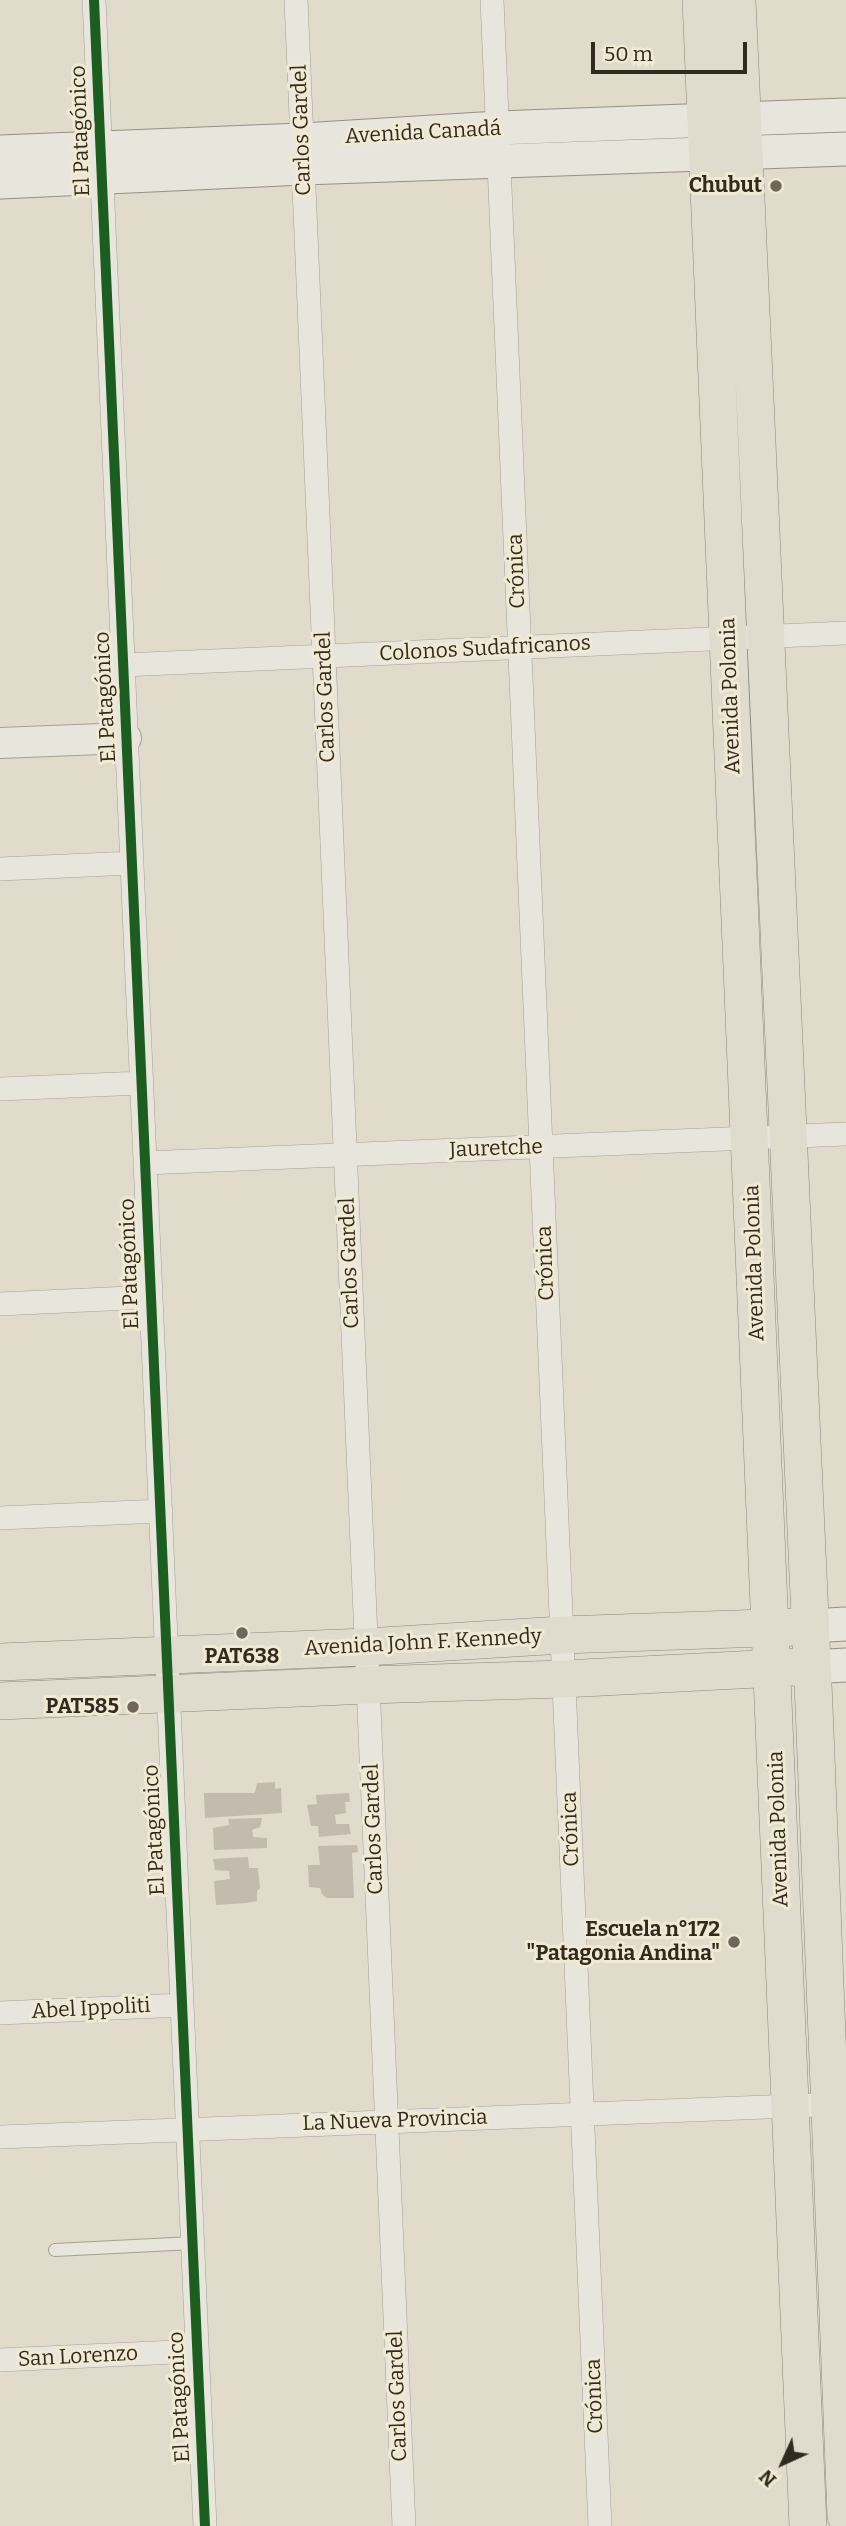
<!DOCTYPE html>
<html>
<head>
<meta charset="utf-8">
<style>
	body { margin:0 }
	#map { position:relative; width:846px; height:2526px; overflow:hidden; background:#e0dbcb; font-family:Bitter,serif }
	canvas { display:block }
	.north { position:absolute; left:748px; top:2428px; width:70px; height:70px; -webkit-text-stroke:5px #f0ead2; paint-order:stroke; rotate:225deg; font-size:19px; font-weight:700; line-height:28px; text-align:center; color:#32291f }
	.north::after { content:''; display:block; margin:auto; width:24px; height:32px; background:#32291f; clip-path:polygon(50% 0,100% 100%,50% 72%,0 100%) }
	.scale { position:absolute; left:591px; top:42px; width:156px; height:32px; box-sizing:border-box; border:4px solid #32291f; border-top:0; padding-left:9px; font-size:21px; line-height:24px; white-space:nowrap; color:#32291f; -webkit-text-stroke:5px #f0ead2; paint-order:stroke }
</style>
</head>
<body>
<div id="map">
<canvas width="846" height="2526"></canvas>
<div class="north">N</div>
<div class="scale">50 m</div>
</div>
<script>
const c = document.querySelector('canvas').getContext('2d');
c.lineJoin = 'round';
function fillPath(path, color) { c.fillStyle = color; c.fill(path, 'evenodd'); }
function stroke(path, color, width, dash) { c.strokeStyle = color; c.lineWidth = width; c.lineCap = dash ? 'butt' : 'round'; c.setLineDash(dash || []); c.stroke(path); }
function drawText(font, color, halo, rows, align = 'center') {
  c.font = font + ' Bitter,serif'; c.lineWidth = 6; c.setLineDash([]); c.textBaseline = 'middle'; c.strokeStyle = halo; c.fillStyle = color; for (const [text, x, y, turn = 0] of rows) {
    c.save(); c.translate(x, y); c.rotate((+turn || 0) * Math.PI / 180); c.textAlign = isNaN(turn) ? turn : align; if (halo) c.strokeText(text, 0, 0); c.fillText(text, 0, 0); c.restore();
  }
}
const building = new Path2D(`
	M275,1782V1789L281,1788L282,1813L205,1818L204,1793H255L257,1783Z
	M349,1793L350,1802H345L346,1813L335,1815L336,1824H349L351,1834L319,1837L318,1826H311L307,1805L317,1804L316,1795Z
	M262,1818L260,1827L252,1830L253,1837L267,1838V1848L214,1850L213,1828L229,1825L228,1819Z
	M357,1845L358,1852L352,1853L354,1898H327L322,1894L320,1888L309,1887L308,1865H320L318,1846Z
	M248,1857L249,1868H258L260,1888L257,1891V1901L246,1903L216,1905L214,1881L230,1879L229,1871L215,1870L213,1859Z`);
const service = new Path2D(`
	M55,2250L193,2243`);
const minor = new Path2D(`
	M94,0L205,2526
	M296,0L404,2526
	M492,0L600,2526
	M123,665L846,633
	M0,869L132,863
	M0,1089L142,1083
	M145,1163L846,1134
	M0,1304L151,1297
	M0,1518L161,1511
	M0,2013L182,2005
	M0,2137L843,2104
	M0,2360L197,2351`);
const tertiary = new Path2D(`
	M0,743L126,738`);
const secondary = new Path2D(`
	M0,152L302,140L498,128L846,115
	M0,182L303,168L846,149
	M810,1626L846,1624
	M812,1667L846,1665`);
const primary = new Path2D(`
	M701,0L808,2526
	M737,0L814,1706L846,2516
	M0,1662L366,1647L562,1635L793,1627
	M0,1701L368,1685L564,1679L796,1667`);
const cycleway = new Path2D(`
	M94,0L205,2526`);
const markers = [
	[776,186,7,"#6f675b"],
	[242,1633,7,"#6f675b"],
	[133,1707,7,"#6f675b"],
	[734,1942,7,"#6f675b"]
];
const streetNames = [
	["Carlos Gardel",302,130,-92],
	["El Patagónico",81,131,-92],
	["Avenida Canadá",423,133,-3],
	["Crónica",517,571,-92],
	["Colonos Sudafricanos",485,649,-3],
	["Avenida Polonia",731,696,-92],
	["El Patagónico",106,697,-93],
	["Carlos Gardel",326,697,-92],
	["Jauretche",496,1149,-2],
	["Carlos Gardel",350,1263,-92],
	["Crónica",546,1263,-92],
	["Avenida Polonia",755,1263,-92],
	["El Patagónico",130,1264,-92],
	["Avenida John F. Kennedy",423,1643,-3],
	["Carlos Gardel",374,1829,-92],
	["Crónica",571,1829,-92],
	["Avenida Polonia",779,1829,-92],
	["El Patagónico",155,1830,-93],
	["Abel Ippoliti",91,2009,-3],
	["La Nueva Provincia",395,2121,-2],
	["San Lorenzo",78,2357,-3],
	["Carlos Gardel",398,2396,-92],
	["Crónica",595,2396,-92],
	["El Patagónico",180,2397,-93]
];
const poiNames = [
	["Chubut",762,186],
	["PAT638",242,1657,"center"],
	["PAT585",119,1707],
	["Escuela n°172",720,1930],
	["\"Patagonia Andina\"",720,1954]
];
fillPath(building, '#c3bbad');
stroke(service, '#a5a095', 14);
stroke(minor, '#a5a095', 24);
stroke(tertiary, '#a5a095', 32);
stroke(secondary, '#959085', 35);
stroke(primary, '#8a857b', 38);
stroke(service, '#e8e5dc', 12);
stroke(minor, '#e8e5dc', 23);
stroke(tertiary, '#e8e5dc', 30);
stroke(secondary, '#e8e5dc', 33);
stroke(primary, '#dfdcce', 37);
stroke(cycleway, '#1b5e20', 10);
for (const [x, y, r, color] of markers) { const dot = new Path2D(); dot.arc(x, y, r, 0, 2 * Math.PI); c.fillStyle = color; c.fill(dot); stroke(dot, '#f0ead2', 2.5); }
drawText('21px', '#32291f', '#f0ead2', streetNames);
drawText('bold 21px', '#32291f', '#f0ead2', poiNames, 'right');
</script>
</body>
</html>
